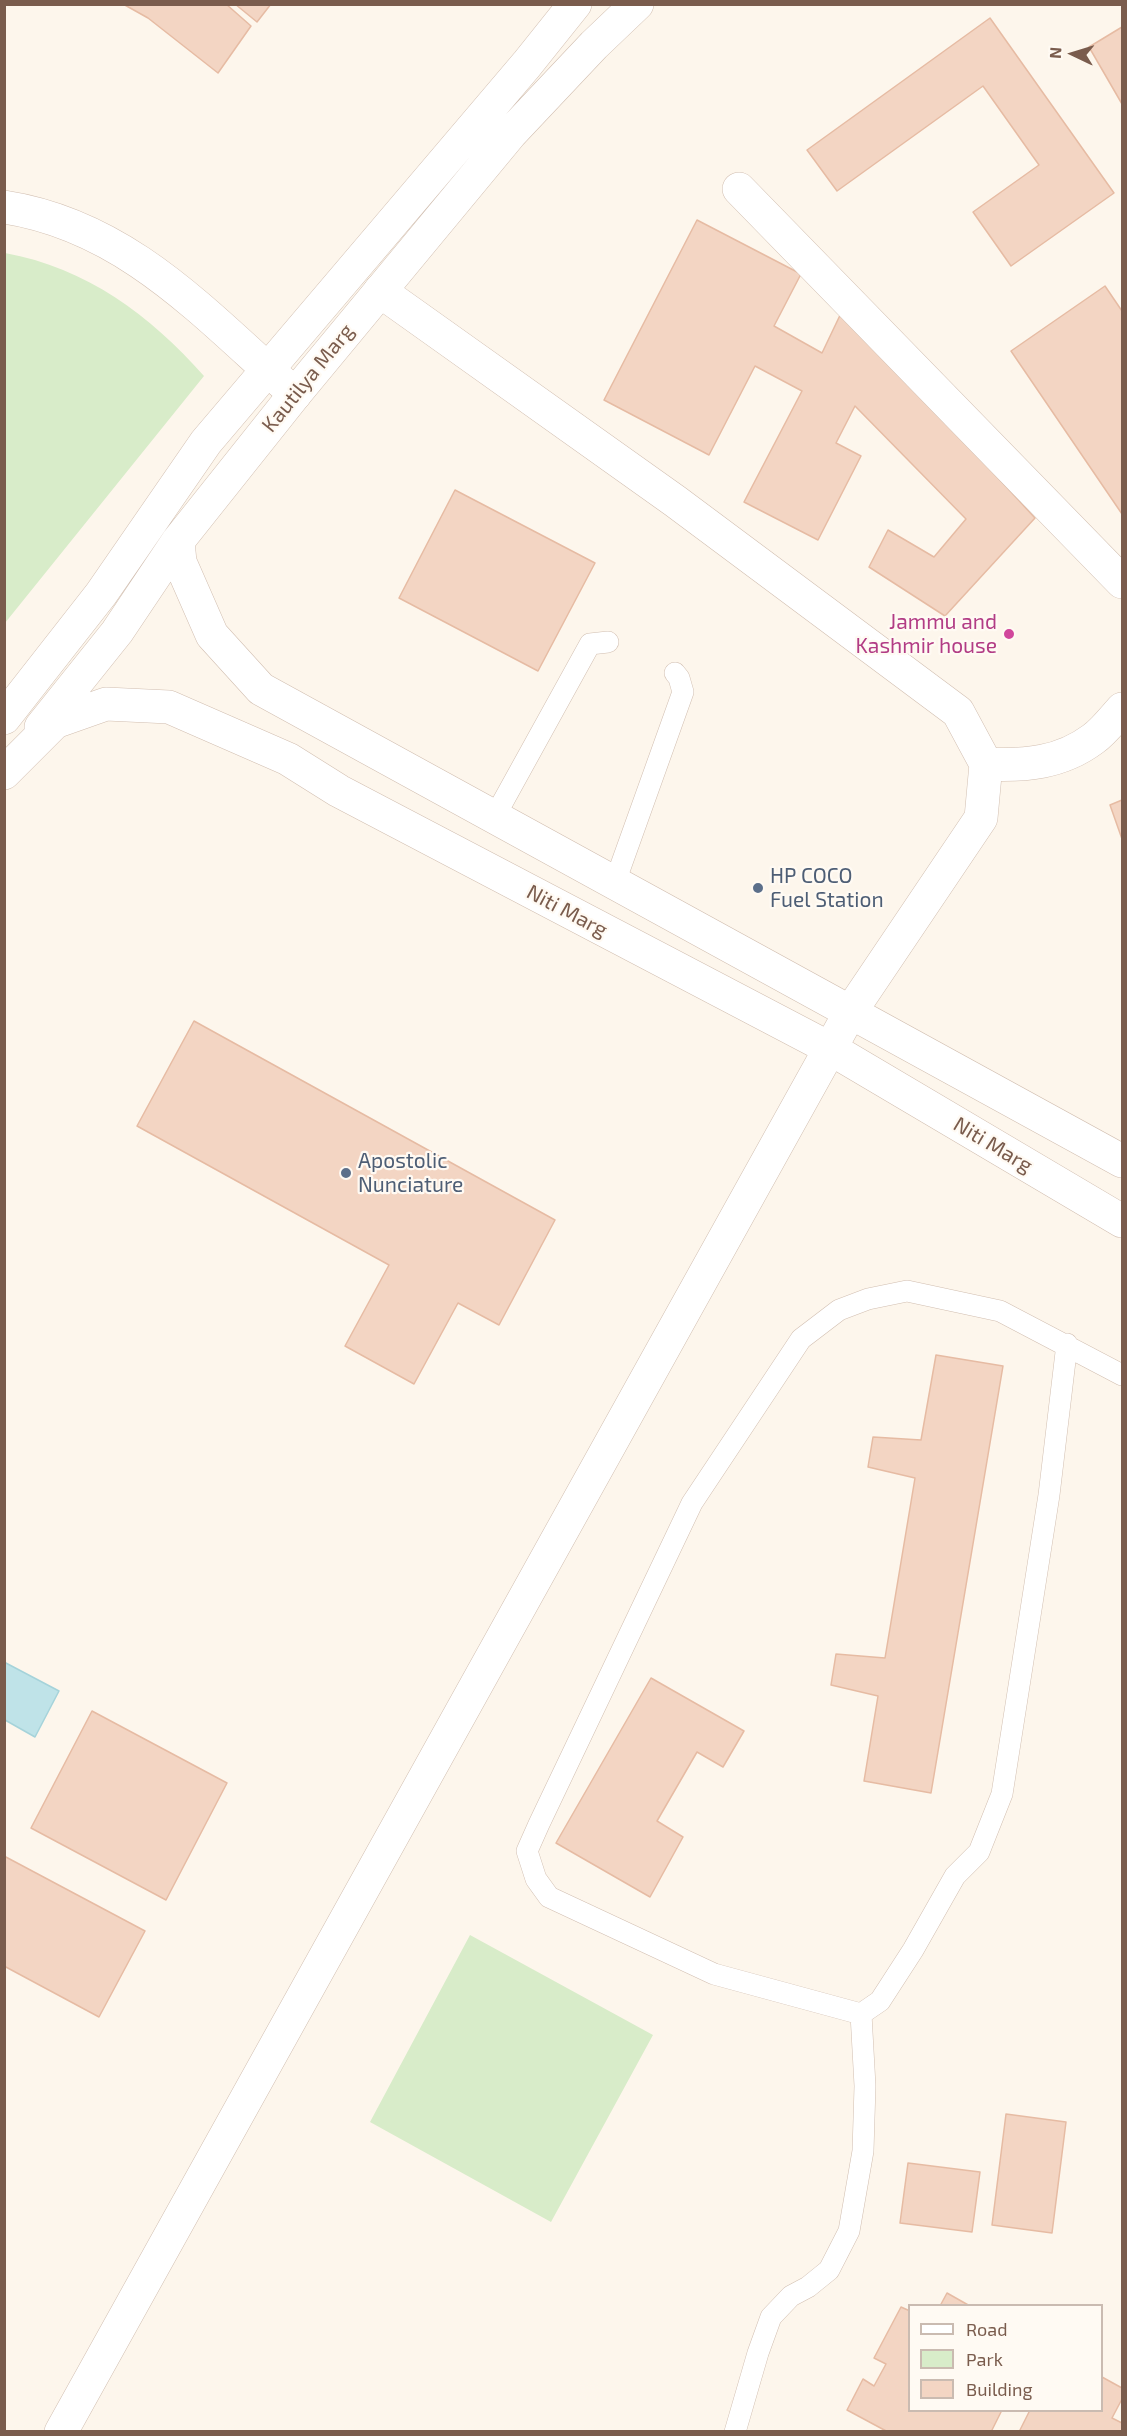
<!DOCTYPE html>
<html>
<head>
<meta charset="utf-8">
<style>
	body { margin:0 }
	#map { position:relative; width:1127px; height:2436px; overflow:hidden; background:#fdf6ec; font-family:"Exo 2",sans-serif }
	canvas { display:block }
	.frame { position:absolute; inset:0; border:6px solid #7a5c4d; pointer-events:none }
	.legend { position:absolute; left:908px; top:2304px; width:195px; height:108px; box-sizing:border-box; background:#fffaf3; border:2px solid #cabbb1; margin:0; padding:8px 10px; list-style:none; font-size:18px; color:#7a5c4d }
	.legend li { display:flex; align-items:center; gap:12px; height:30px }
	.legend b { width:30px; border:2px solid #cabbb1 }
	.north { position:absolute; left:1043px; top:24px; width:60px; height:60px; -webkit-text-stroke:4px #fffaf3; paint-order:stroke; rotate:274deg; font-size:16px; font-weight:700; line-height:24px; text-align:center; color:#7a5c4d }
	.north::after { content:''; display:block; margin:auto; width:21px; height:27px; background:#7a5c4d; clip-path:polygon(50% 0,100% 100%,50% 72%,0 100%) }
</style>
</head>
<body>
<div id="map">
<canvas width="1127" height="2436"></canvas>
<div class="frame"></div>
<ul class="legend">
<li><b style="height:8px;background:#fff"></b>Road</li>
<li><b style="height:16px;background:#d8ecc9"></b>Park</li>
<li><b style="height:16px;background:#f3d5c3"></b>Building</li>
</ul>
<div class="north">N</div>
</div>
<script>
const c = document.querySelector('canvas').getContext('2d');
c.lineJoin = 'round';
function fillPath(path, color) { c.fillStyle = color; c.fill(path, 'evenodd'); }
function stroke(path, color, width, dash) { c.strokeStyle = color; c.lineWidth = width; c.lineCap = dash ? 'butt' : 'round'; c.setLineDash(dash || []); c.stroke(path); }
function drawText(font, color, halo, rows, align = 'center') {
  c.font = font + ' "Exo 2",sans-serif'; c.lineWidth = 4.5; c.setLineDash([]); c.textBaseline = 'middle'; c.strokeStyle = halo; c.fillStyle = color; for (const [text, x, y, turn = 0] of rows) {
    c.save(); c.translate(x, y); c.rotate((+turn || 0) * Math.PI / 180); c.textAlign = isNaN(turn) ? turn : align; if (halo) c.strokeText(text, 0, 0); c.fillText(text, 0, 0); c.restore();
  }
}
const green = new Path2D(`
	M5,253C87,268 150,315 204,376L5,623Z
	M470,1935L653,2035L551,2222L370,2122Z`);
const water = new Path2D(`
	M4,1662L59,1691L35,1737L5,1720Z`);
const building = new Path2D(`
	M123,4H226L251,26L218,73L148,18Z
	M235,4H271L257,22Z
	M990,18L1114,193L1011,266L973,212L1039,165L983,86L837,191L807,150Z
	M1122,27V104L1089,47Z
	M697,220L801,274L774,326L822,353L843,309L1035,518L945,616L869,567L888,530L934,557L966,519L855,406L836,443L861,456L818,540L744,502L802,391L755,366L709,455L604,400Z
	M1105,286L1122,311V514L1011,351Z
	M455,490L595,563L538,671L399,598Z
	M1122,800V839L1110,805Z
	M194,1021L555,1220L499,1325L458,1303L414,1384L345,1346L389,1265L137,1126Z
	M936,1355L1003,1366L931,1793L864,1781L878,1696L831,1685L836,1654L885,1658L915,1478L868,1467L873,1437L921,1440Z
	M651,1678L744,1731L723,1767L697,1752L657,1821L683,1837L650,1897L556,1843Z
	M92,1711L227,1783L166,1900L31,1828Z
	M4,1856L145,1931L99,2017L4,1966Z
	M1006,2114L1066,2122L1052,2233L992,2225Z
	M908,2163L980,2172L972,2232L900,2223Z
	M947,2293L970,2306H940Z
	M901,2307L910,2311V2410H1002L991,2432H888L847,2410L863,2379L874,2386L886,2364L874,2358Z
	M1102,2377L1122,2388V2399L1112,2418L1122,2423V2432H1019L1030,2410H1102Z`);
const service = new Path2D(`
	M495,816L590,644L608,642
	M615,882L683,692L679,678L675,673
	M1067,1344L1049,1495L1002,1794L979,1852L955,1876L913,1950L880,2001L861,2014L714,1974L549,1897L536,1879L527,1851L539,1824L692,1503L801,1339L839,1310L868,1299L907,1291L1000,1311L1122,1375
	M735,2432L758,2353L771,2317L791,2296L808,2287L829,2270L849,2231L863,2151L865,2086L861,2014`);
const minor = new Path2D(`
	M739,189L1122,582
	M4,207C128,226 206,316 295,394
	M986,764C1025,766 1061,763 1093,739C1104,731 1113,719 1122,709
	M61,2432L851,1011L981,818L986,764L958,712L675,501L380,291`);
const tertiary = new Path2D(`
	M178,541L180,562L212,635L261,689L1122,1161
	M4,718L101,594L206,442L527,64L575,4
	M41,727L117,632L178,541L295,394L511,133L594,45L637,4
	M4,773L55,722L106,704L169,707L288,759L339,791L831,1049L1122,1221`);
const markers = [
	[1009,634,6,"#d1479c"],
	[758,888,6,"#5c6f8a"],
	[346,1173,6,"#5c6f8a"]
];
const streetNames = [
	["Kautilya Marg",308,378,-51],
	["Niti Marg",567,911,28],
	["Niti Marg",993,1145,31]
];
const hotelNames = [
	["Jammu and",997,622],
	["Kashmir house",997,646]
];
const serviceNames = [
	["HP COCO",770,876],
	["Fuel Station",770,900],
	["Apostolic",358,1161],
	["Nunciature",358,1185]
];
fillPath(green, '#d8ecc9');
fillPath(water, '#bfe3e8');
stroke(water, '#a5d3da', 1.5);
fillPath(building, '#f3d5c3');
stroke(building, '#e6bba3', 1.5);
stroke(service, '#d1beb0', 22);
stroke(minor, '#d1beb0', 34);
stroke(tertiary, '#d1beb0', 34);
stroke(service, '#fff', 21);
stroke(minor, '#fff', 33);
stroke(tertiary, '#fff', 33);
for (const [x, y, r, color] of markers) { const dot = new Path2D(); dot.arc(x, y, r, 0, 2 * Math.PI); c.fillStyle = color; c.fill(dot); stroke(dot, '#fffaf3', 2); }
drawText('21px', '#7a5c4d', '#fffaf3', streetNames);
drawText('21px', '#b23c85', '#fffaf3', hotelNames, 'right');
drawText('21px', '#4e5e75', '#fffaf3', serviceNames, 'left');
</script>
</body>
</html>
